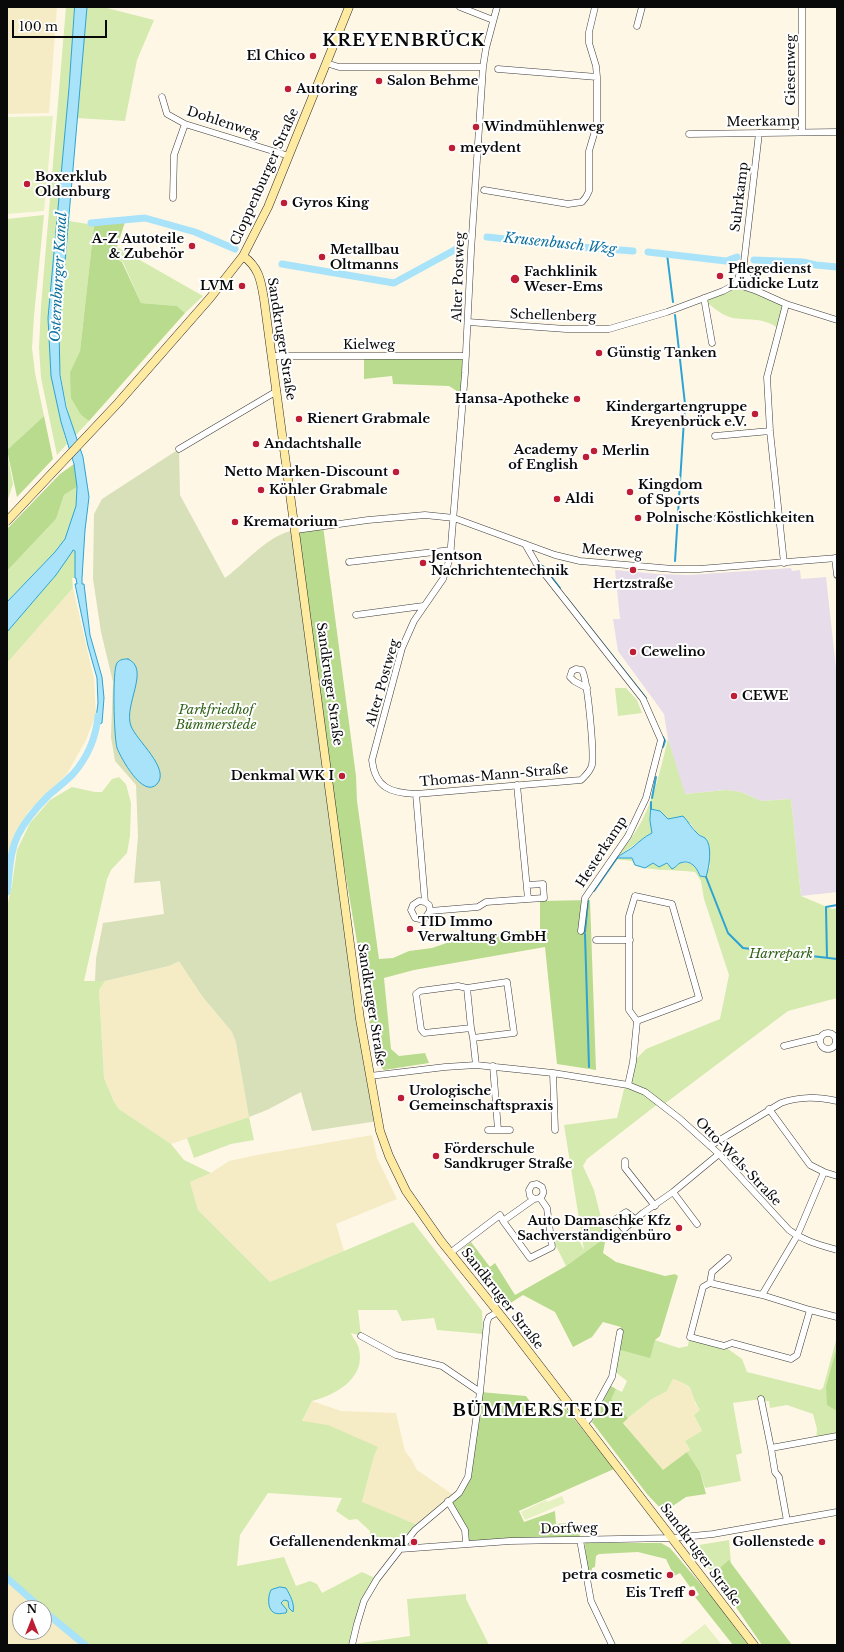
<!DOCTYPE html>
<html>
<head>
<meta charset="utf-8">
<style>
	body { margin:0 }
	#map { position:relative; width:844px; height:1652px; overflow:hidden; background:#fff7e6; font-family:"Libre Baskerville",serif }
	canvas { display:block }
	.frame { position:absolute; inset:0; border:8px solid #090909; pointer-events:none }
	.north { position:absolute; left:12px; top:1600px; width:40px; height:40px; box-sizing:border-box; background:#fff; border:1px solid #9d9d9d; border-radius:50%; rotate:0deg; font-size:11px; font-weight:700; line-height:16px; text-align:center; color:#090909 }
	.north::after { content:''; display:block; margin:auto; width:14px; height:18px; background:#be1d36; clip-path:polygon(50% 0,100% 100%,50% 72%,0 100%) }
	.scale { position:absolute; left:12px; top:20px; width:95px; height:18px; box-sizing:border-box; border:2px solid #090909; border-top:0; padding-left:5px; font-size:12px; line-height:14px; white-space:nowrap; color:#090909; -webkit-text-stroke:3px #fff; paint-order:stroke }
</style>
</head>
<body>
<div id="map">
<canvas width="844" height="1652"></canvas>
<div class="frame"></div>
<div class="north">N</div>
<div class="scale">100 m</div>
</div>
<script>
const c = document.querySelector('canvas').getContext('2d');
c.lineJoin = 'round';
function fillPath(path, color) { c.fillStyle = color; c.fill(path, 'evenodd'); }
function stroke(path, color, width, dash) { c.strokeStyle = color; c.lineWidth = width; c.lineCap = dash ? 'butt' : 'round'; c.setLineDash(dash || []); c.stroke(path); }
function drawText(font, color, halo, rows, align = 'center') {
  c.font = font + ' "Libre Baskerville",serif'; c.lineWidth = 4; c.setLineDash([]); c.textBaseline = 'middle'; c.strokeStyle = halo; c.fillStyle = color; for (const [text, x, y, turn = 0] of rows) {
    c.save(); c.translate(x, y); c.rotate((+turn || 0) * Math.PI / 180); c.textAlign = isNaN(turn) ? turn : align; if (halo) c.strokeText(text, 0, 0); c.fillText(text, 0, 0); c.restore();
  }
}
const industrial = new Path2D(`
	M791,568L792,571L800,570L801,579L826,577L837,677V892L801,896L791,799L761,801L741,792L726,790L684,794L668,739L664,714L618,651L613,619H620L615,570L658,574L689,575Z`);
const farmland = new Path2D(`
	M7,7H57L49,113L7,114Z
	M73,588L94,679L96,714L86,740L67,774L28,812L12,843L7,867V663Z
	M179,960L202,996L232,1032L236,1043L249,1117L171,1144L119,1109L114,1102L104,1078L99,989L105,981L169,966Z
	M372,1135L377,1158L397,1199L336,1224L344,1251L270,1282L198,1210L190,1182L211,1173L229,1161L257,1155Z
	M673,1379L684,1383L694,1393L695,1403L700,1410L694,1415L702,1432L685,1441L690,1450L663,1471L623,1422L652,1399L667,1391Z
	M312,1401L341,1411L396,1413L405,1451L412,1460L417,1470L455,1496L420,1526L362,1503L374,1456L378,1447L302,1422Z
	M7,1577L41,1608H20V1632H44V1611L85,1645H7Z`);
const green = new Path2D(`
	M66,7H75L69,88L48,318L61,422L67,444L57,455L41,378L39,348L41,306Z
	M87,7H103L154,20L137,60L125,121L77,118Z
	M44,215L34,316L32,348L35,373L44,416L7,450V219Z
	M69,221L94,225L80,351L70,372L81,415L89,421L75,436C69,416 64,397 61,377C54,327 63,271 69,221Z
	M117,247L203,296L185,313L177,306L141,303L123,262L111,256Z
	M737,287L751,291L784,305L778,328C762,317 751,321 733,318C723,316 714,308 706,302V300Z
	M7,451L13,484L7,502Z
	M77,487L76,506L65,539L55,552L7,602V571L56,519L64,495Z
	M73,550L75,552V578H72L73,588L7,663V632L56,575Z
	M615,688H626L637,700L642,713L618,716Z
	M668,739L685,794L726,790L741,792L761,801L791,799L801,896L832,909L837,908V998L788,1011L663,1105L659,1103L587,1159L583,1166L594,1190L606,1237L566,1266L555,1244V1238L576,1234L584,1250L564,1125L617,1118L624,1089L628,1085L633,1062L646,1049L720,1019L729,975L704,899L701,881L695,872C674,869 655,872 634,865L632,861L615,859C621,850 628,843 634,834C653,806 660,771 668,739ZM651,809L660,811L668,819L691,824L697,834L706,839L710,849L708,860L710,867L700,876C696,864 693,862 680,863L676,867C662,861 650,863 635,865L632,858L622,853C633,847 641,838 652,833L650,821Z
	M119,777L126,784L131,803L130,836L127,853L111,870L107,879L84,981H105L99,990L104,1078L114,1102L119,1109L171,1144L184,1160L211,1173L190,1182L198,1210L270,1282L413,1222L482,1311L483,1334L437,1330L434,1318L402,1321L397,1310H358L361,1336L351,1333C353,1338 358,1344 359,1349C366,1378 336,1395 312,1401L302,1421L328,1425L378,1447L374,1456L362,1502L420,1526L404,1543L369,1538L370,1531L357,1519L349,1520L336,1511L342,1498L268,1493L240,1535L237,1566L284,1557L296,1586L310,1581L317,1584L322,1593L362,1572L377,1579L370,1590L353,1644L410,1636L407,1599L466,1594V1599L489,1645H85L44,1611V1608C35,1608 14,1584 7,1577V907L12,885L17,850L30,823L50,800L72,787L95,792H102L112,779Z
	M249,1117L254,1140L231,1144L194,1158L187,1138Z
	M837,1337V1436L816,1440L817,1429L813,1414L787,1405L770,1408L769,1401L762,1402L761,1399L733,1403L742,1453L736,1455L741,1481L705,1488L700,1472L687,1452L690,1450L685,1441L702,1431L694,1415L700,1410C688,1392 698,1387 673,1379L667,1391L652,1399L628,1418L610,1399L616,1389L622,1392L627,1381L614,1371L617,1349L655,1340L679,1348L688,1346L689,1339L724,1346L742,1359L747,1372L820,1390L823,1388Z
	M729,1540L731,1563L729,1561L713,1574L694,1550L699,1545Z`);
const forest = new Path2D(`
	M125,222L117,247L112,256L122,262L141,303L177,306L185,313L89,421L81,415L71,398L70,372L80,351L94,225Z
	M364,356H466L463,395L449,386L393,384L392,376L364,379Z
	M44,416L53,459L17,497L7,450Z
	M74,464L77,487L64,495L56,519L7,571V529L60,474Z
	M323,526L356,776L357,801L379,959L393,958L409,951L432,948L467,936L540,930V901L590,900L596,1070L557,1064L545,947L414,970L384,978L391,1049L399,1056L425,1053L429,1063L384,1070L376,1063L356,936L332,795L296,530Z
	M606,1237L603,1253L616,1262L665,1276L675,1274L678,1276L660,1336L655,1340L650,1358L617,1349L621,1327L603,1322L592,1337L573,1347L555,1312L523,1295L506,1306L460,1251L471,1242L490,1267L495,1263L515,1295L566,1266Z
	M837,1347V1411L827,1405L826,1387Z
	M611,1386L616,1389L611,1399L628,1418L623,1423L663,1470L687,1452L700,1472L706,1494L686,1497L664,1512L647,1494L592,1422Z
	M480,1392L526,1396L539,1414L559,1400L614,1469L519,1511L524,1522L555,1511L556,1524L569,1523L570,1529L579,1528L580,1537L467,1541L451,1501L468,1477Z
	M585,1543H661L670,1548L716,1602L748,1645H733L695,1597L699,1595L694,1586L690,1587L680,1573L674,1576L666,1559L638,1552L599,1554L596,1556L595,1567L592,1568V1581L587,1582Z
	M729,1560L731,1563L792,1645H762L713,1574Z`);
const cemetery = new Path2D(`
	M179,449L180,495L225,578C247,562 267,535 295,530L378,1121L312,1131L301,1092L267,1110L249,1117L236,1043L232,1032L202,996L179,961L169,966L105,981H95L96,959L103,923L164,914L160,881L134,883L138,836L136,785L115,761L111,737L113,682L101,632L93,579L94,514L102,499Z`);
const pitch = new Path2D(`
	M53,116L44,211L7,214V117Z
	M562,1496L565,1503L525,1520L521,1512L546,1500L547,1502Z
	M705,1624L722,1645H678Z`);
const water = new Path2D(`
	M75,7H87L59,331L60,375L66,407L83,457L89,497L85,530L82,578V584H84L90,635L102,677L104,698L102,723L95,726L98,703L97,678L88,646L75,584H77L76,578H75V551L73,550L72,552L56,575L7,632V602L55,552L65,539L76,506L77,487L74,464L61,422L51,376L48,318L69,88Z
	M128,659C151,669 123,705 131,726C136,740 171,769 157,784C143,799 121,758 117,748C114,738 112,670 117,663C120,659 124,659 128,659Z
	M651,809L660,811L668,819L683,816C688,821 692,829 697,833C699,836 702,836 705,838C713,845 709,868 706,877L700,876C697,868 691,859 680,863C678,864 675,868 672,869L667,863L659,867L653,863L645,868L635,865L632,858H617C622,853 628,851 633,847C640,841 644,837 652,833L650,821Z
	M280,1587L286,1588C290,1595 295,1604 293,1612L289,1608L288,1601L284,1600L281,1603L287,1610L286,1613C282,1613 277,1615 273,1612C267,1608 268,1595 271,1590Z`);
const stream = new Path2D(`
	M667,254L673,302
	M675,561L685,404L675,315
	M543,566L560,588
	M566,597L646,698
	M663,737L665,741L663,747
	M652,798L656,777
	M651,802V809
	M706,877L728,933L743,948L837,959
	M594,891L617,858
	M585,932L588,901
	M585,934L589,1067
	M827,958L826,907L837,905`);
const canal = new Path2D(`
	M91,223L145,218L195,232L235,249
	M487,237L580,247L633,251
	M648,252L726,261L737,257
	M754,260L803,262L816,265L837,267
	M282,264L394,283L460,247
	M7,892C10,873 9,853 18,835C25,821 36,808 48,796C56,789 65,782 73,774C87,758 96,737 98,716
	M7,1578L41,1608
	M44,1611L85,1645`);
const street = new Path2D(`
	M460,7L493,20
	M497,7L486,48L483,67L471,251L465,373L450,558L443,579L414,621L402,648L372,760C375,788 391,793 416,794L581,780C586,775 590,772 592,765C594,752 588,681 582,670L576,669L572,671L570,677L574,681L587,688
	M637,26L642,7
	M326,63L339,67H483
	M498,69L597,77
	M162,97L167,114L185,124L289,156
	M802,132V7
	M689,134L837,132
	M484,190L568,204L582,202L586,197L589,191V151L597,124V77L596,66L589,43V32L595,7
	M173,198L174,155L185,124
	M744,264L747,276L757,291
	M736,284L744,262L759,133
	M704,298L712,343
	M468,322L566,329H609L667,312L723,291L736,284L757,291L786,304L837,320
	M272,356H466
	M715,436L770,431
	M179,449L277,391
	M717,518L723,519L779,516
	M296,530L368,520L425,515L454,518L555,555L580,561L673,569H699L837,558
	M525,544L536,563L643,699L661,740L646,798L628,836L585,898L581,931
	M835,558L837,575
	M349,562L451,550
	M784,563L770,431L767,377L786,304
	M356,615L423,606
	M517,785L528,899L544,898L543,884L527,885
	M416,794L425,902L429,905L430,911L425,918L420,919L415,918L411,910L413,905L419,901L425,902
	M430,911L478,907L486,902L528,899
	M596,940H630
	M467,988L471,1028
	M820 1041a8 8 0 1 1 16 0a8 8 0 1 1-16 0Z
	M473,1038L471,1028L424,1033L421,1029L416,994L420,991L458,986L467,988L507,982L514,1033L473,1038L476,1065
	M784,1046L821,1037
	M493,1066L498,1130
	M553,1073L555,1130
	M370,1076L445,1067L476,1065L553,1073L628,1085L645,1092L680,1119L719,1154L789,1230C804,1241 820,1245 837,1250
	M628,1085L633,1062L637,1021L699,998L672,904L635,896L629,916V1010L637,1021
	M769,1109L810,1165L824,1172L837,1176
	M488,1130H510
	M710,1146L781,1103C801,1096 817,1097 837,1101
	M625,1161V1168L655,1206
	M673,1192L697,1224
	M534,1199L530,1196L529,1190L532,1185L537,1184L542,1187C544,1192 544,1194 540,1198
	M636,1220L626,1212L616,1219L624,1229L643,1213L673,1192L719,1154
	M450,1253L500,1215L503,1221L534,1199L540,1198L547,1208L552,1247L530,1258L503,1221
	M710,1283L712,1272L728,1258
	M762,1295L810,1310L797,1355L791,1359L732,1343L724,1346L690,1337L703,1287L710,1283L762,1295L797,1236L824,1172
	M810,1310L837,1317
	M361,1336L396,1355L442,1366L480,1392
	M761,1399L771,1448
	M584,1424L589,1419L612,1377L620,1332
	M448,1501L465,1530L466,1543
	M787,1521L779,1477L775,1472L771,1448L837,1436
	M580,1540L591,1601L612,1645
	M400,1549L510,1541L673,1538L713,1534L837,1512
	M352,1645L357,1624L364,1601L377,1579L415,1530L459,1493L468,1477L480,1392L487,1322L489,1317L498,1312`);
const secondary = new Path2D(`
	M243,256C259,267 261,281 264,299L360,1019L380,1131L389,1156L406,1191L441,1241L506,1322L754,1645
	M7,521L118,403L210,298L243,256L268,207L349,7`);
const markers = [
	[313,56,4,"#be1d36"],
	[379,81,4,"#be1d36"],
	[288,89,4,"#be1d36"],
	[476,127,4,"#be1d36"],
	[452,148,4,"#be1d36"],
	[27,184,4,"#be1d36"],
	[284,203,4,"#be1d36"],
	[192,246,4,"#be1d36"],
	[322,257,4,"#be1d36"],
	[720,276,4,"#be1d36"],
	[515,279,5,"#be1d36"],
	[242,286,4,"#be1d36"],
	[599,353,4,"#be1d36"],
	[577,399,4,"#be1d36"],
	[755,414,4,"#be1d36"],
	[299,419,4,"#be1d36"],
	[256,444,4,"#be1d36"],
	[594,451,4,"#be1d36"],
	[586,457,4,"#be1d36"],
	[396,472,4,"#be1d36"],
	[261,490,4,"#be1d36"],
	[630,492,4,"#be1d36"],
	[557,499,4,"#be1d36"],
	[638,518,4,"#be1d36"],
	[235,522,4,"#be1d36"],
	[423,563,4,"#be1d36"],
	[633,570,4,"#be1d36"],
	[633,652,4,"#be1d36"],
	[734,696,4,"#be1d36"],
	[342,776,4,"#be1d36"],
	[410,929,4,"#be1d36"],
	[401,1098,4,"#be1d36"],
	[436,1156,4,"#be1d36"],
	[679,1228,4,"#be1d36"],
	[414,1542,4,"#be1d36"],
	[822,1542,4,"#be1d36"],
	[670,1575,4,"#be1d36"],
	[692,1593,4,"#be1d36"]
];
const poiNames = [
	["El Chico",305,56,"right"],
	["Salon Behme",387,81],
	["Autoring",296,89],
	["Windmühlenweg",484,127],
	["meydent",460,148],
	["Boxerklub",35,177],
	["Oldenburg",35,192],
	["Gyros King",292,203],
	["A-Z Autoteile",184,239,"right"],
	["& Zubehör",184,254,"right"],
	["Metallbau",330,250],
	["Oltmanns",330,265],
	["Pflegedienst",728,269],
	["Lüdicke Lutz",728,284],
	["Fachklinik",524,272],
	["Weser-Ems",524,287],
	["LVM",234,286,"right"],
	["Günstig Tanken",607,353],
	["Hansa-Apotheke",569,399,"right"],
	["Kindergartengruppe",747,407,"right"],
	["Kreyenbrück e.V.",747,422,"right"],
	["Rienert Grabmale",307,419],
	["Andachtshalle",264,444],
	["Academy",578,450,"right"],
	["of English",578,465,"right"],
	["Merlin",602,451],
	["Netto Marken-Discount",388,472,"right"],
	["Kingdom",638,485],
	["of Sports",638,500],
	["Köhler Grabmale",269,490],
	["Aldi",565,499],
	["Polnische Köstlichkeiten",646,518],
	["Krematorium",243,522],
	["Jentson",431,556],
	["Nachrichtentechnik",431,571],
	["Hertzstraße",633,584,"center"],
	["Cewelino",641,652],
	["CEWE",742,696],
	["Denkmal WK I",334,776,"right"],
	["TID Immo",418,922],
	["Verwaltung GmbH",418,937],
	["Urologische",409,1091],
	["Gemeinschaftspraxis",409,1106],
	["Förderschule",444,1149],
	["Sandkruger Straße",444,1164],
	["Auto Damaschke Kfz",671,1221,"right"],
	["Sachverständigenbüro",671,1236,"right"],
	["Gefallenendenkmal",406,1542,"right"],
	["Gollenstede",814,1542,"right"],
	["petra cosmetic",662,1575,"right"],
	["Eis Treff",684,1593,"right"]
];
const streetNames = [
	["Giesenweg",791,70,-90],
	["Meerkamp",763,122,-1],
	["Dohlenweg",223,123,18],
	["Cloppenburger Straße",265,177,-66],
	["Suhrkamp",740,197,-83],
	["Alter Postweg",459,277,-88],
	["Schellenberg",553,316,2],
	["Sandkruger Straße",281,339,81],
	["Kielweg",369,345],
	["Meerweg",612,552,5],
	["Alter Postweg",383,683,-74],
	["Sandkruger Straße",329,684,82],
	["Thomas-Mann-Straße",494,776,-5],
	["Hesterkamp",602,852,-57],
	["Sandkruger Straße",371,1005,81],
	["Otto-Wels-Straße",738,1162,46],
	["Sandkruger Straße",502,1299,52],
	["Dorfweg",569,1529,-1],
	["Sandkruger Straße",700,1555,53]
];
const parkNames = [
	["Parkfriedhof",216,710],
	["Bümmerstede",216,725],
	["Harrepark",781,954]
];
const waterNames = [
	["Krusenbusch Wzg",560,244,6],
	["Osternburger Kanal",59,277,-87]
];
const districtNames = [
	["KREYENBRÜCK",404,41],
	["BÜMMERSTEDE",538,1411]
];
fillPath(industrial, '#e7dcea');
fillPath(farmland, '#f5ecc6');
fillPath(green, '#d4eaaf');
fillPath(forest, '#b9db8e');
fillPath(cemetery, '#d7e0b8');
fillPath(pitch, '#e5f1c1');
fillPath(water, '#a8e3f9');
stroke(water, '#2ca3d3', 1);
stroke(stream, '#2ca3d3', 2);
stroke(canal, '#a8e3f9', 7);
stroke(street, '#3c3c3c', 7);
stroke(secondary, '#2b2b2b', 9);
stroke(street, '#fff', 6);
stroke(secondary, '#ffeaa1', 8);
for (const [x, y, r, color] of markers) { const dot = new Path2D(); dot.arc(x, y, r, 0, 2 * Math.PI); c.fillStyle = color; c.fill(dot); stroke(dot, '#fff', 1.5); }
drawText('bold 13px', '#090909', '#fff', poiNames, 'left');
drawText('13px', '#090909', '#fff', streetNames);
drawText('italic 13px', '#306219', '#fff', parkNames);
drawText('italic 14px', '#0f709f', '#fff', waterNames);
c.letterSpacing = '1px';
drawText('bold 17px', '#090909', '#fff', districtNames);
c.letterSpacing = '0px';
</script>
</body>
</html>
